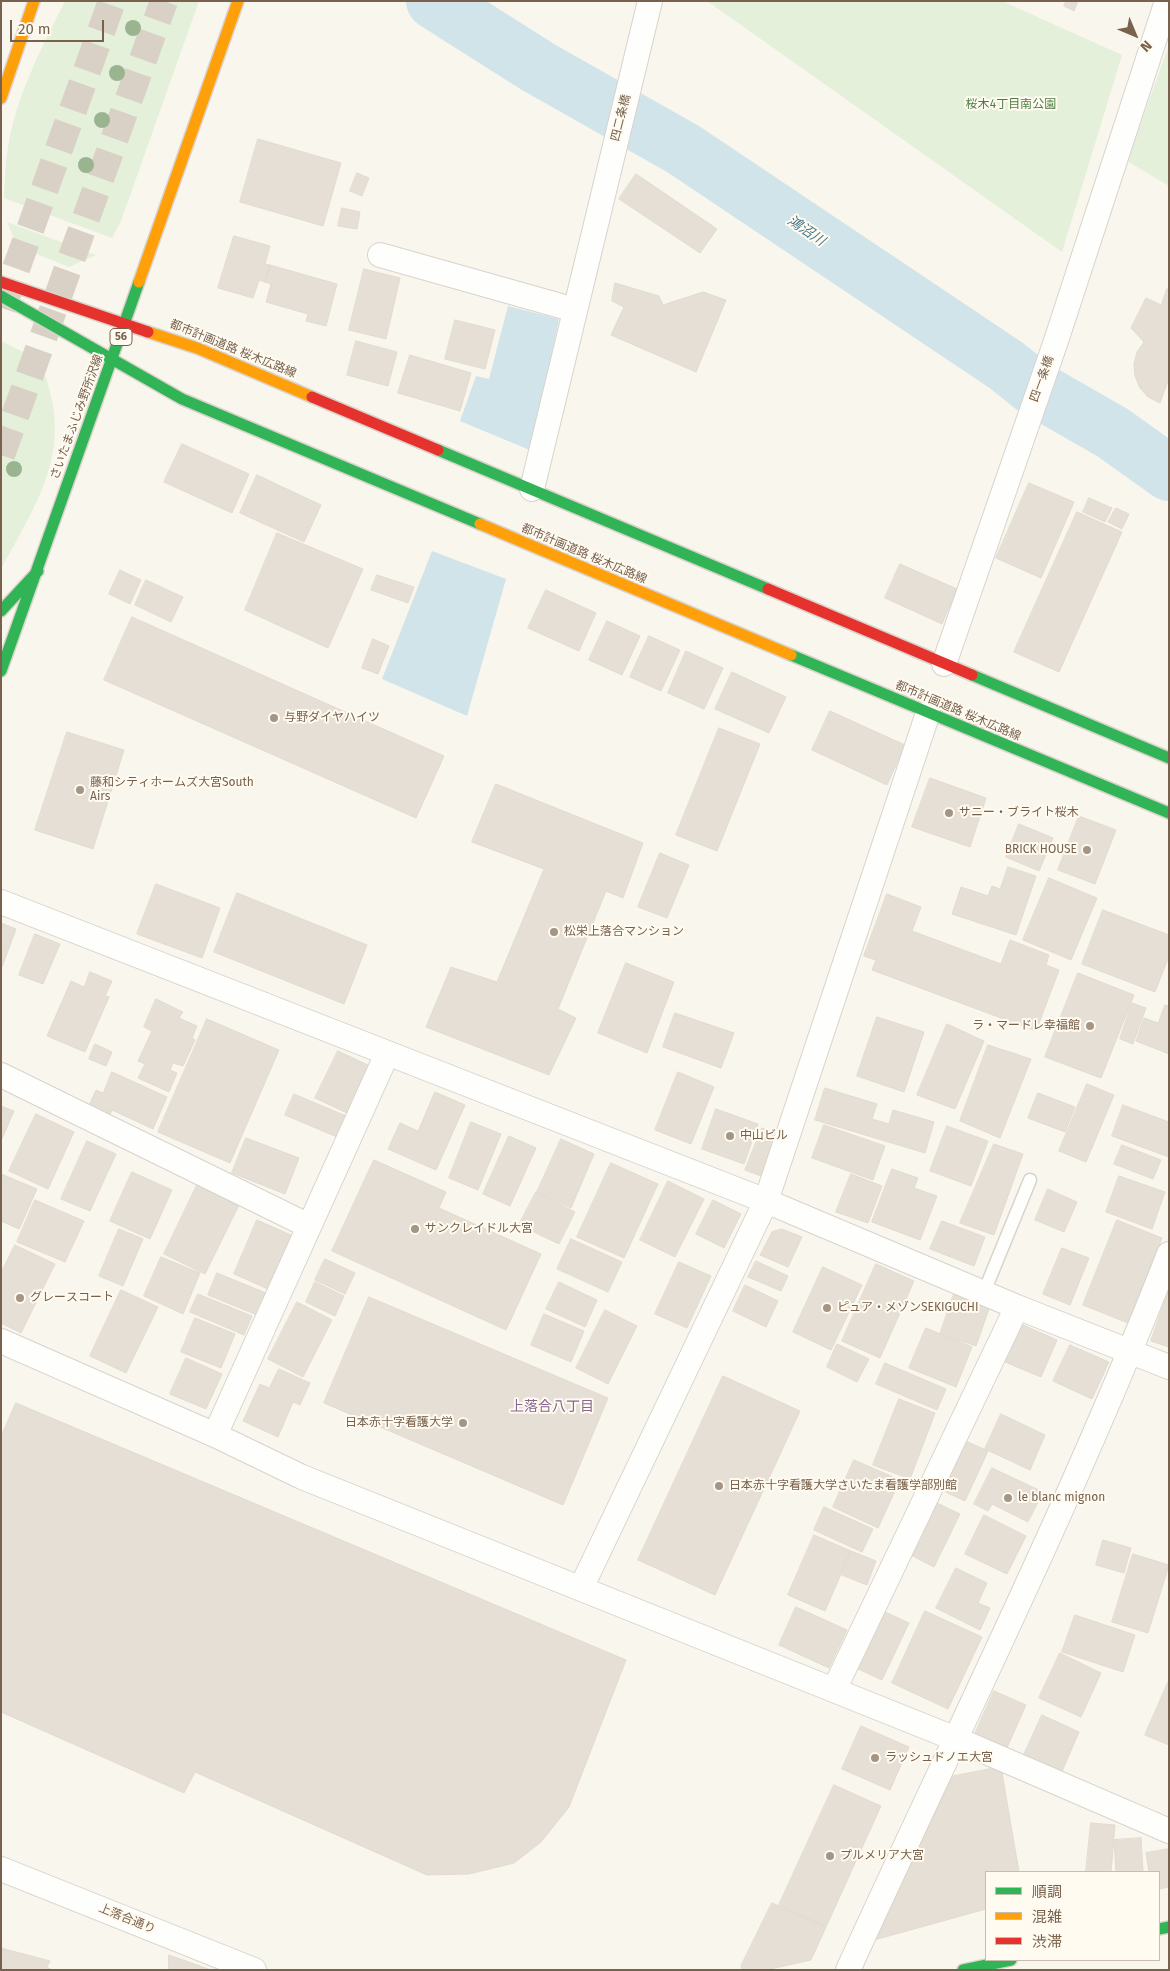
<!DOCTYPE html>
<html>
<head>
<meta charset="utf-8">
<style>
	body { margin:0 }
	#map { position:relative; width:1170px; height:1971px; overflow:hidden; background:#f9f6ee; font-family:"Fira Sans","Noto Sans JP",sans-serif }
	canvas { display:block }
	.frame { position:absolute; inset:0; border:2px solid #78614d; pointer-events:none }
	.legend { position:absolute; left:985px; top:1871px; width:175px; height:90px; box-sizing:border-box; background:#fffbf1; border:1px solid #c9bdaf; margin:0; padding:6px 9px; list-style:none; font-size:15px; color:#78614d }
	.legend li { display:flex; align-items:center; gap:10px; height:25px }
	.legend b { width:25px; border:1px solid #c9bdaf }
	.north { position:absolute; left:1110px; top:10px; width:50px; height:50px; -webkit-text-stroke:4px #fffbf1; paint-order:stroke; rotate:135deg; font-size:14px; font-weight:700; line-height:20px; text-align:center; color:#78614d }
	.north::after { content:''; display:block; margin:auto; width:18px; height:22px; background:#78614d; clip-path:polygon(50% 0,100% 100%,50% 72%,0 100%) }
	.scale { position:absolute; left:10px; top:20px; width:94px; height:22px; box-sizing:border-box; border:2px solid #78614d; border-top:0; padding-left:6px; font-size:15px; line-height:18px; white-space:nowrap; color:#78614d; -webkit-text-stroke:4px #fffbf1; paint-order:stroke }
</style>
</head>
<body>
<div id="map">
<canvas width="1170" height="1971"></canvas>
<div class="frame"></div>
<ul class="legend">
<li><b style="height:6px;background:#30b455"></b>順調</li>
<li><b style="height:6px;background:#ff9f0a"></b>混雑</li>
<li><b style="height:6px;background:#e5322d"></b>渋滞</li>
</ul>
<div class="north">N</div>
<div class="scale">20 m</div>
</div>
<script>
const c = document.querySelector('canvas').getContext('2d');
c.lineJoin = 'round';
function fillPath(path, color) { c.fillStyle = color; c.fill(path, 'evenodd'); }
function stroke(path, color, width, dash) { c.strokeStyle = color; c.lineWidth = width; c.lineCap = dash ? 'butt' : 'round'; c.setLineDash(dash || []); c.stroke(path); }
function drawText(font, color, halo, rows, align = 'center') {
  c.font = font + ' "Fira Sans","Noto Sans JP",sans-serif'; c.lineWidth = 4; c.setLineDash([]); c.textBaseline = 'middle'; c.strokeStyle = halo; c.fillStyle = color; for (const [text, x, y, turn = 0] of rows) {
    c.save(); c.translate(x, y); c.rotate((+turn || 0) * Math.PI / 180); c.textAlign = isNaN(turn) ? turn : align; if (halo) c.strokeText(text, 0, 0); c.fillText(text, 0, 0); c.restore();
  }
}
const green = new Path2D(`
	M65,1H199L121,221L112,238L4,198C5,181 5,164 8,148C16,96 42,47 65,1Z
	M707,1H1002L1122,55L1062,252Z
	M1169,45V186L1127,161Z
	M7,222L96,255L69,267L17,246Z
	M1,341L39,360C76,445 42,495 1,569Z`);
const water = new Path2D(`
	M508,306L559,319L532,451L460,421L476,376L489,379Z
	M432,551L506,579L467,716L382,679Z`);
const river = new Path2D(`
	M434,1L538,67L683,149L1007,366L1033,387L1113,433L1169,473`);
const building = new Path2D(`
	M1066,1H1078L1074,11L1064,6Z
	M258,139L341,163L323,226L240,202Z
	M357,173L369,178L362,196L350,191Z
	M636,174L717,229L700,253L619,199Z
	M342,208L360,212L357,229L338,226Z
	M234,236L270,246L265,264L270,265L265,282L259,280L253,298L218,288Z
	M270,265L337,284L326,326L306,321L308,314L266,302L271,284L265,282Z
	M364,269L400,278L386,339L349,330Z
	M615,283L659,296L663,305L703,292L726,300L696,372L611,335L624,307L612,301Z
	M1167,289L1169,290V378L1160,403L1148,397L1140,388L1135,376L1134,364L1137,352L1144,342L1131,328L1146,298L1161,305Z
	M455,320L495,330L485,369L445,359Z
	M356,341L397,352L388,386L347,375Z
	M410,355L471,373L460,411L398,393Z
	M182,444L249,474L232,513L164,482Z
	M257,475L321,505L304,542L240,513Z
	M1029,483L1074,502L1041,578L996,558Z
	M1089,498L1112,508L1105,522L1083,512Z
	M1116,508L1129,514L1122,529L1108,522Z
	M1077,512L1122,532L1059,672L1014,652Z
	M277,533L363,569L328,648L245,610Z
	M900,564L957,589L942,624L885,598Z
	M120,570L141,580L130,604L109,594Z
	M377,575L414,587L408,603L371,590Z
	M146,580L183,597L171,622L135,605Z
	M546,590L596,613L579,651L528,628Z
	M132,617L444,756L416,818L104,680Z
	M607,621L640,636L622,675L589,660Z
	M649,636L680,650L661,691L630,677Z
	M373,639L389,646L378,674L362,668Z
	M686,651L723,668L704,709L668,693Z
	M732,672L786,697L769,733L715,709Z
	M830,711L905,745L887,785L812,750Z
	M719,728L760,744L717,851L676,835Z
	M67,732L124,750L93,849L35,830Z
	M930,778L986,798L970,847L912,827Z
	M496,784L643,843L623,898L606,891L558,1009L576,1018L549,1075L426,1027L451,967L497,982L544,869L472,842Z
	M1079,816L1116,830L1095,884L1058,870Z
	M1019,824L1053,838L1039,871L1006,857Z
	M660,853L689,865L667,918L638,907Z
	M1008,867L1036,876L1016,935L952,914L961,887L988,896L992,886L1000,889Z
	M1049,878L1097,898L1071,960L1023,940Z
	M156,884L220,908L202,958L137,934Z
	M237,893L367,945L344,1004L214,952Z
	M887,894L921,907L912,931L1001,964L1010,940L1049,955L1046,965L1059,970L1036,1031L872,970L876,960L864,956Z
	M1103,910L1169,935V956L1155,992L1082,964Z
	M1,923L16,929L2,967L1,966Z
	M35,934L60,944L43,984L19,975Z
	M626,963L674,982L647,1053L598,1033Z
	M90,972L112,981L105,996L109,997L85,1052L47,1036L71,981L84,987Z
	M1078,973L1134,995L1101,1078L1045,1057Z
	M156,999L183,1012L179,1018L197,1026L192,1038L195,1040L183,1066L173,1063L170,1070L177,1073L169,1092L138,1078L145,1064L138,1061L152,1031L144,1027Z
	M1132,1003L1146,1008L1133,1044L1120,1039Z
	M1165,1005L1169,1006V1054L1136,1041L1144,1018L1158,1023Z
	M675,1013L734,1033L721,1068L663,1047Z
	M877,1017L924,1032L904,1092L857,1076Z
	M207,1019L279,1050L230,1163L158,1132Z
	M947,1024L984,1041L955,1109L917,1095Z
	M95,1044L112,1052L106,1066L89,1059Z
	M988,1045L1031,1059L1000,1138L960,1121Z
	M338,1051L370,1066L347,1113L315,1098Z
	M112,1072L167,1097L153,1129L112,1110L109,1117L88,1108L96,1090L103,1093Z
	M678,1072L714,1087L691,1144L655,1130Z
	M1087,1084L1114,1095L1086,1162L1059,1151Z
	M825,1088L877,1104L872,1119L889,1124L893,1110L934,1122L925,1153L815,1120Z
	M435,1092L465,1105L436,1170L388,1149L400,1123L418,1131Z
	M1038,1093L1075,1107L1065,1132L1028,1118Z
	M294,1094L346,1116L337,1137L285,1115Z
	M1123,1105L1169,1122V1157L1112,1136Z
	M1,1106L14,1111L1,1141Z
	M716,1109L758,1124L744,1164L702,1149Z
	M36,1114L74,1132L48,1189L9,1171Z
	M471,1122L501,1134L478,1190L449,1178Z
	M824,1125L885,1146L873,1180L812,1158Z
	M947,1126L988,1141L971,1186L930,1171Z
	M762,1128L777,1134L761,1176L745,1170Z
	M509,1136L536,1148L510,1206L483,1194Z
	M246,1138L299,1158L285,1194L232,1173Z
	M561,1139L594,1154L571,1208L537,1192Z
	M87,1141L116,1154L90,1211L61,1199Z
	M994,1144L1023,1154L994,1235L960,1223Z
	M1122,1145L1161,1160L1153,1179L1114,1164Z
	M374,1160L446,1192L439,1208L541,1254L506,1330L332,1251Z
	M611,1163L658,1184L624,1258L577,1237Z
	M892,1169L918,1178L914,1188L937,1196L920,1240L872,1222Z
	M132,1172L172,1190L150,1239L110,1221Z
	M1,1174L37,1189L19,1229L1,1221Z
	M851,1174L882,1186L868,1223L836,1212Z
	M1119,1176L1165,1192L1152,1229L1106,1212Z
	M668,1181L704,1199L675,1257L640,1240Z
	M198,1183L240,1203L205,1274L164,1254Z
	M1048,1189L1077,1202L1064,1232L1035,1220Z
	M536,1192L575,1212L559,1244L519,1225Z
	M35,1200L84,1221L65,1262L17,1242Z
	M713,1200L741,1214L724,1248L696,1234Z
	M257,1220L291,1235L268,1289L234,1274Z
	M1117,1220L1162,1238L1128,1323L1083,1305Z
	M942,1221L985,1237L974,1266L930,1249Z
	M119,1229L143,1239L123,1286L99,1276Z
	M782,1229L802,1237L788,1267L760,1255L772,1232Z
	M571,1239L622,1262L608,1292L557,1269Z
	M15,1245L55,1264L21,1333L1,1323V1273Z
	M1062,1248L1089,1258L1070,1305L1043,1294Z
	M161,1257L200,1273L183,1314L144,1296Z
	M325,1259L355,1273L345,1294L315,1280Z
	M756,1261L788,1276L781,1291L748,1277Z
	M679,1262L711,1276L687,1328L655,1314Z
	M876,1264L914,1281L880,1358L842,1341Z
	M823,1267L862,1285L831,1350L793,1332Z
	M217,1273L266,1293L257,1315L208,1295Z
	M315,1282L344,1296L335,1316L306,1302Z
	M559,1282L597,1300L585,1327L546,1309Z
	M745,1285L778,1301L766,1327L733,1311Z
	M1169,1288V1347L1151,1341Z
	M121,1290L158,1307L126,1373L90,1356Z
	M198,1294L252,1316L244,1335L190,1312Z
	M954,1294L990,1306L976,1346L940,1334Z
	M369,1297L608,1398L563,1505L324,1403Z
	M297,1302L332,1320L303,1377L268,1359Z
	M605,1310L637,1326L608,1384L576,1368Z
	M544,1314L584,1331L571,1362L531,1345Z
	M195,1318L235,1334L221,1368L181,1352Z
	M1021,1324L1057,1340L1041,1377L1005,1362Z
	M926,1328L972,1347L956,1387L909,1368Z
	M837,1344L869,1359L857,1382L827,1367Z
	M1070,1345L1109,1362L1092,1399L1053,1381Z
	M186,1358L222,1374L206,1409L170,1394Z
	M885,1363L946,1389L937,1410L876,1384Z
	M279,1369L310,1383L300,1405L293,1402L278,1437L243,1421L260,1384L269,1388Z
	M723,1376L800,1411L715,1595L638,1560Z
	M899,1399L935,1413L910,1479L873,1465Z
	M16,1403L626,1660L569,1807L541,1842L514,1863L469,1874L427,1875L195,1772L184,1793L1,1712V1437Z
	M1001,1414L1045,1435L1030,1470L985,1449Z
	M959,1438L988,1451L965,1501L937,1488Z
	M854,1460L900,1480L878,1528L833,1507Z
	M992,1468L1043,1492L1028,1522L992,1504L988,1511L974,1504Z
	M933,1501L960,1514L934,1567L907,1553Z
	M824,1507L873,1529L862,1552L814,1530Z
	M984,1515L1026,1536L1007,1574L965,1554Z
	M814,1535L851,1551L825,1611L788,1595Z
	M1103,1540L1131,1548L1124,1573L1096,1565Z
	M851,1551L876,1561L867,1585L842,1575Z
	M1133,1554L1169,1565L1148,1633L1112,1622Z
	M956,1568L987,1583L978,1603L990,1608L980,1630L936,1608Z
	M796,1607L847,1630L829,1668L779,1645Z
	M881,1610L909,1623L882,1680L854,1667Z
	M925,1611L982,1637L948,1709L892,1683Z
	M1075,1615L1135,1635L1123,1672L1062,1652Z
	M1060,1653L1101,1673L1081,1717L1039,1698Z
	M1169,1680V1745L1145,1735Z
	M994,1691L1026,1705L1006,1750L974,1736Z
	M1042,1715L1079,1732L1061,1774L1023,1757Z
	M861,1726L909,1747L890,1790L842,1769Z
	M1001,1767L1019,1872H986V1909L867,1942L944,1778Z
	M834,1785L881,1806L826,1927L779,1905Z
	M1091,1823L1115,1825L1111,1872H1086Z
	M1141,1838L1143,1872H1116L1114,1840Z
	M1169,1849V1887L1159,1889V1872H1149L1146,1853Z
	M772,1903L826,1927L811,1960L766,1970H742L741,1966Z
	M1,1948L50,1961L47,1967L52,1970H4L1,1966Z
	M169,1955L211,1970H169Z`);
const highwayTunnel = new Path2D(`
	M2,308L112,1
	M1,455L164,1`);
const lane = new Path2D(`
	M984,1292L1030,1180`);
const street = new Path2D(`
	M380,255L575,310
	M532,489L650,1
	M944,664L1056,341L1167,1
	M1,902L766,1201L1017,1307L1169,1367
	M1,1075L309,1226
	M1,1341L215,1435L302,1477L956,1739L1169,1831
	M215,1435L387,1054
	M581,1588L766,1201L928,713
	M834,1690L1017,1307
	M1,1869L254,1970
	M848,1970C957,1732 1074,1497 1169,1254`);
const fast = new Path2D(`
	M1,296L182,399L480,524
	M438,450L768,589
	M1,611L38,571
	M791,655L1169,813
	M1,671L139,282
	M972,675L1169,758
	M1159,1929L1169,1927
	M963,1970L1011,1960`);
const slow = new Path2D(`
	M1,98L34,1
	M139,282L238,1
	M148,332L197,348L312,397
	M480,524L791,655`);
const jam = new Path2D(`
	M1,282L148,332
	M312,397L438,450
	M768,589L972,675`);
const trees = [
	[133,28],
	[117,73],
	[102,120],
	[86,165],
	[14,469]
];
const markers = [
	[274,718,5,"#a59585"],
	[80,790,5,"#a59585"],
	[949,813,5,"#a59585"],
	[1087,850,5,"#a59585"],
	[554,932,5,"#a59585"],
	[1090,1026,5,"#a59585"],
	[730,1136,5,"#a59585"],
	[415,1229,5,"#a59585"],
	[20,1298,5,"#a59585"],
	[827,1308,5,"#a59585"],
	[463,1423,5,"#a59585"],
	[719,1486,5,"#a59585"],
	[1008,1498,5,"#a59585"],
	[875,1758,5,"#a59585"],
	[830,1856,5,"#a59585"]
];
const shields = [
	[121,337,22]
];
const shieldNames = [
	["56",121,337]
];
const parkNames = [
	["桜木4丁目南公園",1011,105]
];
const streetNames = [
	["四二条橋",621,118,-76],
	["都市計画道路 桜木広路線",233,349,22],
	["四一条橋",1042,379,-70],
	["さいたまふじみ野所沢線",77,417,-70],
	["都市計画道路 桜木広路線",584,554,23],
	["都市計画道路 桜木広路線",958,711,23],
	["上落合通り",127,1919,22]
];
const poiNames = [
	["与野ダイヤハイツ",284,718],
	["藤和シティホームズ大宮South",90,783],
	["Airs",90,797],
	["サニー・ブライト桜木",959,813],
	["BRICK HOUSE",1077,850,"right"],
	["松栄上落合マンション",564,932],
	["ラ・マードレ幸福館",1080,1026,"right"],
	["中山ビル",740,1136],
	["サンクレイドル大宮",425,1229],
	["グレースコート",30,1298],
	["ピュア・メゾンSEKIGUCHI",837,1308],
	["日本赤十字看護大学",453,1423,"right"],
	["日本赤十字看護大学さいたま看護学部別館",729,1486],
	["le blanc mignon",1018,1498],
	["ラッシュドノエ大宮",885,1758],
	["プルメリア大宮",840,1856]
];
const waterNames = [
	["鴻沼川",806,231,34]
];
const neighbourhoodNames = [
	["上落合八丁目",552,1407]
];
fillPath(green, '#e4f0d9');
fillPath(water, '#d0e4e9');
stroke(river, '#d0e4e9', 56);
fillPath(building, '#e5dfd5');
stroke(building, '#e2dad0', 1);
stroke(highwayTunnel, '#d9d1c6', 28, [28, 14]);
stroke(lane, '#d8d3cc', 15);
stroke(street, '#d8d3cc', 26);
stroke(fast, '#d9d3cc', 14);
stroke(slow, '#d9d3cc', 14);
stroke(jam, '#d9d3cc', 14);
stroke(lane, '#fefefc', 12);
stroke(street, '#fefefc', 24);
stroke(fast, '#30b455', 11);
stroke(slow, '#ff9f0a', 11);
stroke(jam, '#e5322d', 11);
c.fillStyle = '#9bb490';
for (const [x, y] of trees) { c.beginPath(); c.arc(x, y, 8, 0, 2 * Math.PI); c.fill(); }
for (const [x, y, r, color] of markers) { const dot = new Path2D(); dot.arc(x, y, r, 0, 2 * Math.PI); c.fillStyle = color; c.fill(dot); stroke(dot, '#fffbf1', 2); }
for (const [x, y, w] of shields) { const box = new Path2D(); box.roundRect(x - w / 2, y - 8.5, w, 17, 4); c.fillStyle = '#fffbf1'; c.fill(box); stroke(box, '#78614d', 1); }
drawText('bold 11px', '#78614d', null, shieldNames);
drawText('12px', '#4e7e44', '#fffbf1', parkNames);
drawText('12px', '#78614d', '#fffbf1', streetNames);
drawText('12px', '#78614d', '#fffbf1', poiNames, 'left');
drawText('italic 14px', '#46778b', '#fffbf1', waterNames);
drawText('14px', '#8a6593', '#fffbf1', neighbourhoodNames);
</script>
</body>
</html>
